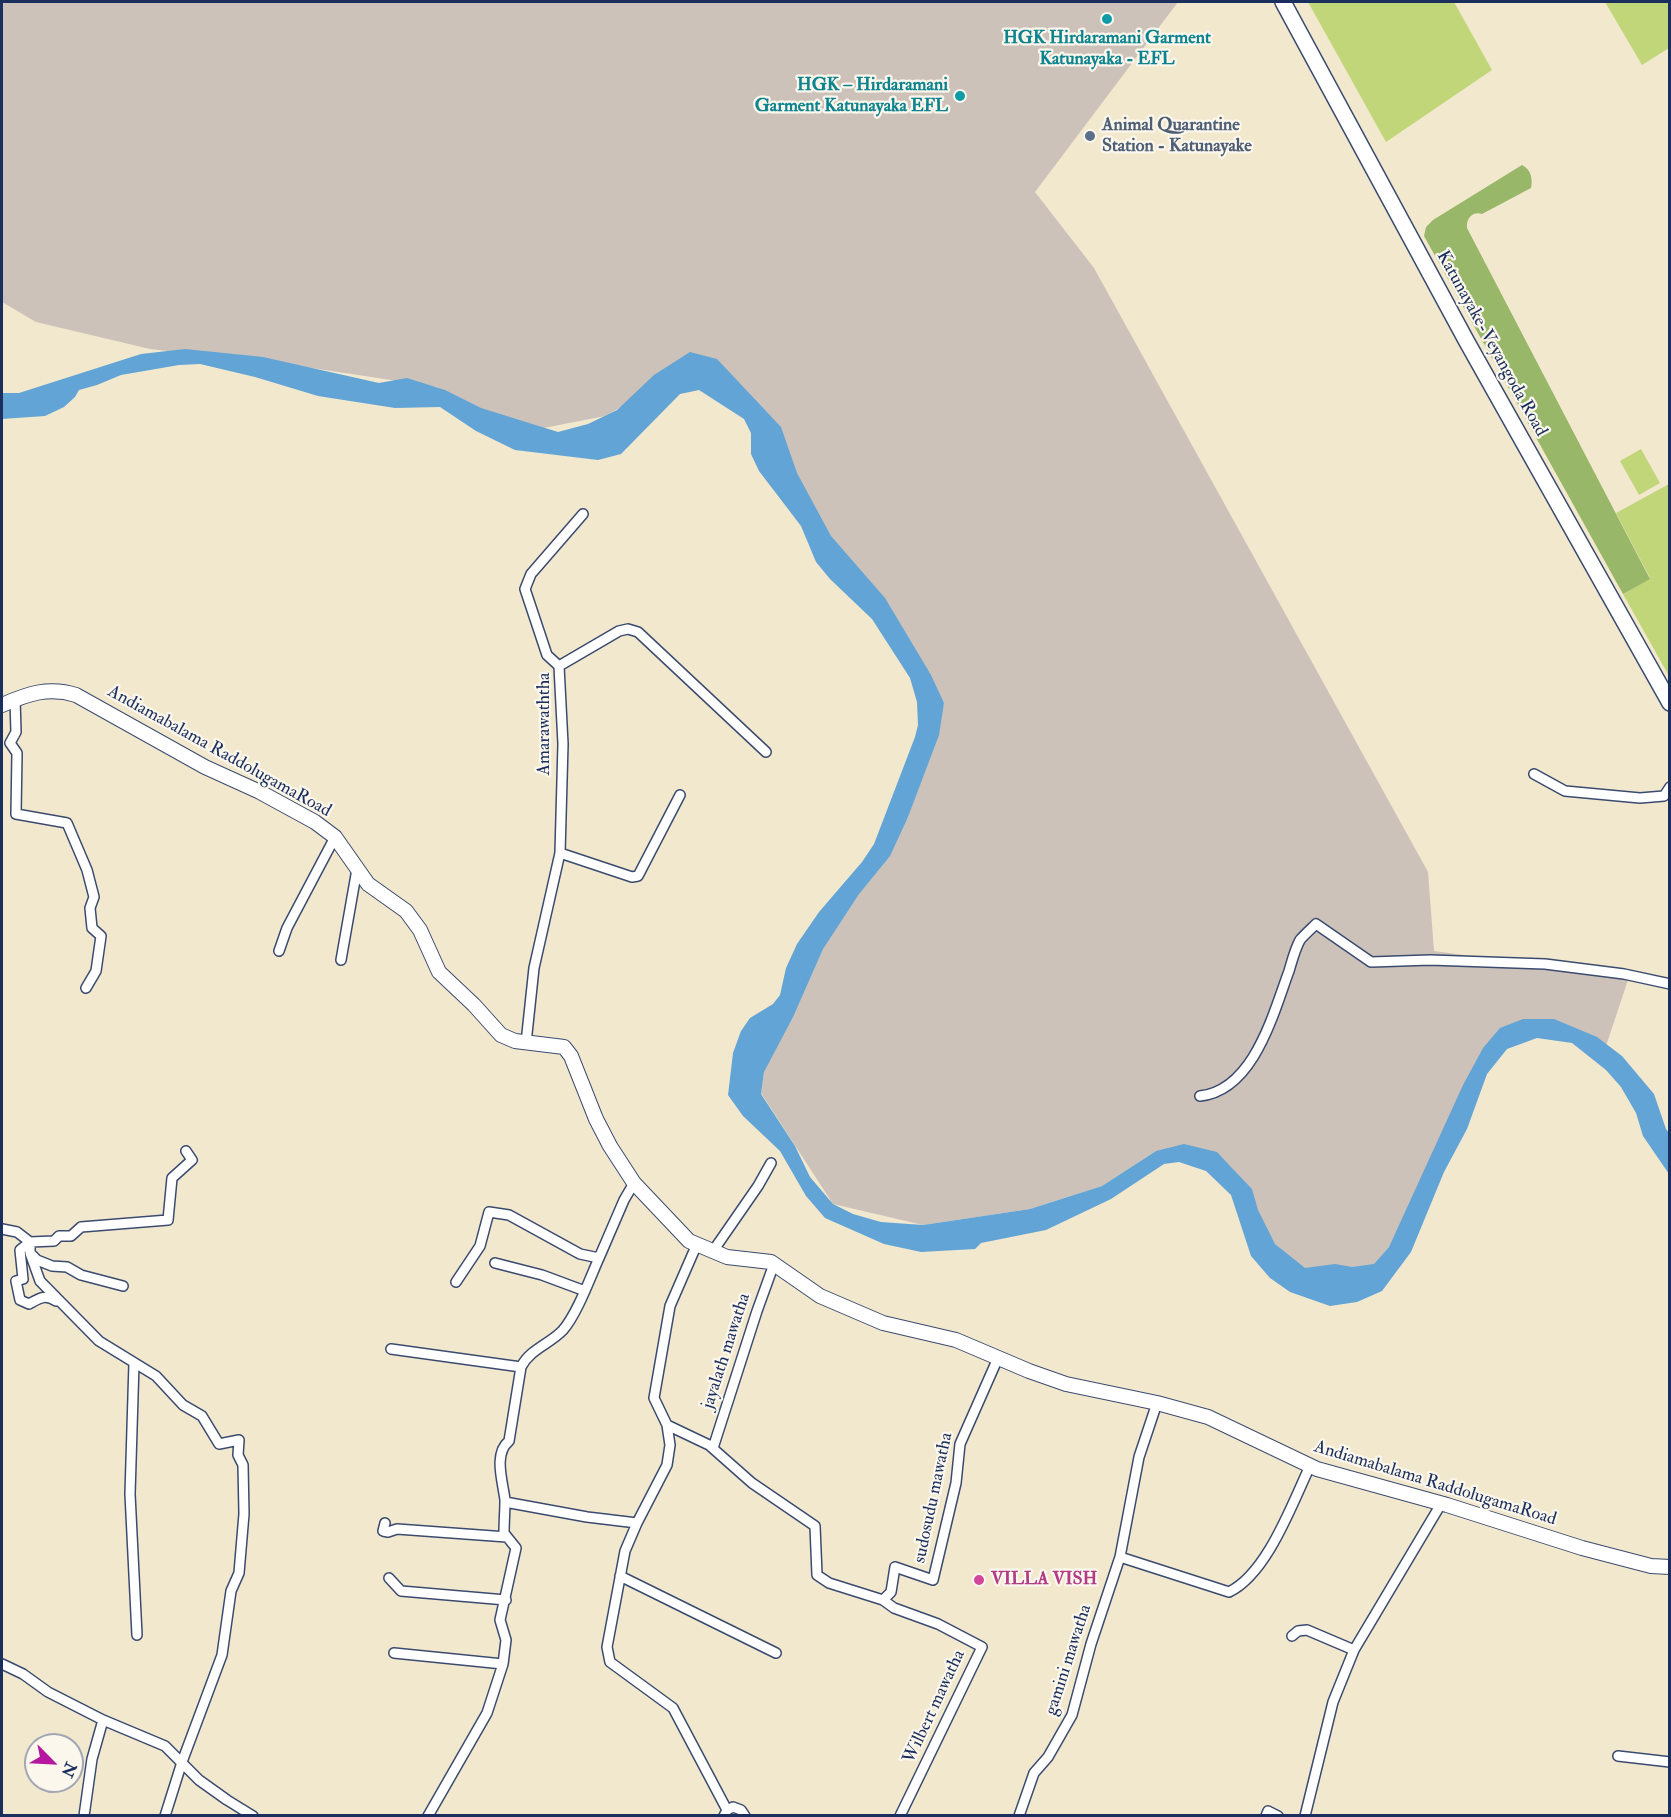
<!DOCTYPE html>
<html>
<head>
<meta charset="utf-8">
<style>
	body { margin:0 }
	#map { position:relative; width:1671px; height:1817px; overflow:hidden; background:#f2e8ce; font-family:"IM FELL Double Pica",serif }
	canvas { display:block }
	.frame { position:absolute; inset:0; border:3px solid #1b2f5e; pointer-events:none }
	.north { position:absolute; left:24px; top:1733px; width:60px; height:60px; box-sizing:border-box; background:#fbf7ec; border:2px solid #a1a7b3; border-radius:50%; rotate:114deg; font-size:16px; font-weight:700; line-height:24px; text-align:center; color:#1b2f5e }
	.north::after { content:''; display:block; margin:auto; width:21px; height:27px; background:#b5179e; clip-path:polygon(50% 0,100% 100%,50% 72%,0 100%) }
</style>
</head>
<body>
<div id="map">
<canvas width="1671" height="1817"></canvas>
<div class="frame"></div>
<div class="north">N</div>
</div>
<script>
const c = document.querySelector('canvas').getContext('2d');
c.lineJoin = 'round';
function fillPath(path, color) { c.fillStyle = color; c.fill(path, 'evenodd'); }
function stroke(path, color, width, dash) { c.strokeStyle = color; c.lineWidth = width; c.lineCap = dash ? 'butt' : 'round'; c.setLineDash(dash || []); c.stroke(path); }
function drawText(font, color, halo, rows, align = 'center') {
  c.font = font + ' "IM FELL Double Pica",serif'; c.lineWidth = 4.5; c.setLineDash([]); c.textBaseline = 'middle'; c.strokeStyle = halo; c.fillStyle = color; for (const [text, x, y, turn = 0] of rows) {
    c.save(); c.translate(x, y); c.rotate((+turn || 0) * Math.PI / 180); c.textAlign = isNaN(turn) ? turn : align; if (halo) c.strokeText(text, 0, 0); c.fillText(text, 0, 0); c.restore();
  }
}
const industrial = new Path2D(`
	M2,2H1178L1035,192L1094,268L1428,872L1434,951L1629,977L1603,1055L1578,1035L1500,1028L1389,1247L1365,1275L1317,1280L1275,1244L1231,1167L1156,1151L1102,1186L1030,1209L923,1225L833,1204L761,1093L771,1025L908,817L944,703L815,531L748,405L698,363L605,416L518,433L437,387L312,368L150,349L36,322L2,302Z`);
const green = new Path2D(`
	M1308,2H1454L1492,70L1386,142Z
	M1605,2H1669V48L1642,65Z
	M1641,449L1660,483L1639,495L1620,461Z
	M1669,484V676L1623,594L1650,578L1616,513Z`);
const forest = new Path2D(`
	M1522,165C1531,170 1533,178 1531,188L1482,214C1473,211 1466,218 1467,228L1650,579L1623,594L1424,236L1426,227L1433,220Z`);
const water = new Path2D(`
	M185,349L263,357L379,383L407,378L445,390L481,408L558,432L588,424L617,410L654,375L690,352L717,359L781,427L797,473L831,536L885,598L931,675L944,703L939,735L908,817L890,856L859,894L823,949L793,1017L764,1072L761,1094L795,1146L810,1177L833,1204L853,1214L881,1222L923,1225L1030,1209L1102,1186L1156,1151L1184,1144L1217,1152L1231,1167L1252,1189L1258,1210L1275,1244L1305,1268L1335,1264L1352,1267L1374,1264L1389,1247L1463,1085L1483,1048L1500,1028L1523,1019H1554L1597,1037L1622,1056L1654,1094L1666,1129L1669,1133V1174L1643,1136L1636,1113L1621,1087L1606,1070L1572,1043L1537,1038L1507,1049L1487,1074L1467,1129L1444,1172L1411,1252L1382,1291L1357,1302L1330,1306L1290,1292L1270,1278L1251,1256L1231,1195L1206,1171L1179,1162L1164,1164L1111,1199L1046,1230L981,1243L975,1249L921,1252L884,1244L825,1218L806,1196L780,1151L743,1116L728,1095L733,1053L741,1031L750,1018L773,1004L780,995L786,968L797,944L819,912L862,862L874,844L915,737L918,725L917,702L910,678L872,619L830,579L816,562L801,526L759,471L751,454V433L744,419L699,390L680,394L621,454L598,460L515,450L476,431L440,407L395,408L318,396L255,377L200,364L179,365L121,375L97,385L79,390L75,397L64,407L45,416L2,419V393H19L141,354Z`);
const street = new Path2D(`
	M559,666L547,655L525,589L531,574L583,514
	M15,699L16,732L10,743L17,753L16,814L67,823L87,870L94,897L90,908L92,928L101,936L96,971L86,988
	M1534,774L1565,791L1640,798L1664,796L1670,787
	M560,853L632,877L638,876L680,795
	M279,951L287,928L335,837
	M341,960L357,869
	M526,1043L534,968L560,853L563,744L559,666L619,631L628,629L638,632L766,752
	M1200,1096C1254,1090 1273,1014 1289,971C1292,961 1295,949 1300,940C1305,934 1311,929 1316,924L1371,962L1430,960L1545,964L1624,974L1670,984
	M2,1229L17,1232L30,1242L54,1241L59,1236H71L81,1227L168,1220L172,1178L192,1160L186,1151
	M697,1244L670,1306L654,1398L667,1425L670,1445L667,1465L637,1523L625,1551L607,1647L610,1662L673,1708L727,1810
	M713,1251L758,1186L771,1163
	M30,1253L40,1281L99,1341L156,1376L183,1405L202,1416L219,1444L239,1440L238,1455L243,1465L244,1514L239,1573L231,1591L222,1655L182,1762L165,1816
	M495,1263L542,1275L585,1291
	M456,1282L480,1246L489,1212L509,1215L580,1254L599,1258L624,1200L634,1183
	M56,1301C45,1294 40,1298 29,1304L20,1300L16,1281L23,1279L20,1250L30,1242V1253L37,1260L52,1266L67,1267L81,1275L123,1286
	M391,1349L521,1367
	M134,1363L130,1494L137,1635
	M667,1425L709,1445L752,1483L815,1526L817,1575L829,1583L883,1600L891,1592L895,1567L933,1580L956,1483L960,1444L998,1358
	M713,1448L757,1311L774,1264
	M505,1502L587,1517L637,1523
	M385,1523L383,1531L388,1532L397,1529L507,1537
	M1120,1557L1229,1592C1267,1574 1292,1504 1310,1466
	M620,1576L776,1653
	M389,1578L401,1591L506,1600
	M883,1600L894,1608L938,1624L982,1647L900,1816
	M1292,1636L1298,1631L1307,1630L1354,1650
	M394,1653L503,1664
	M2,1664L23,1674L48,1692L103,1720L165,1746L199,1780L227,1800L253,1816
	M1618,1756L1670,1762
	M84,1816L92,1759L103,1720
	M428,1816L487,1713L503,1664L506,1640L500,1620L516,1548L504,1533C504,1522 505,1511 505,1500C503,1482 493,1454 509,1441L521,1367C530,1349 550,1344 563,1330C577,1314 590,1278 599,1258
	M724,1816L727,1810L733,1807L741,1810L745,1816
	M1019,1816L1034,1773L1048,1757L1072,1715L1091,1644L1120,1557L1139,1457L1157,1403
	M1266,1816L1268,1811L1278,1816
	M1305,1816L1333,1702L1354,1650L1441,1504`);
const secondary = new Path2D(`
	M2,705C27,694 49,686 76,695L205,767L260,792L315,822L335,837L368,884L406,911L420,930L439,972L474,1005L501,1035L515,1041L564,1047L571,1056L596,1119L610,1146L634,1183L689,1241L727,1257L771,1262L820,1296L883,1323L956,1340L1029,1371L1066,1384L1157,1403L1208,1417L1317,1469L1447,1505L1582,1548L1651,1566L1670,1567`);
const primary = new Path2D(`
	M1283,2L1467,342L1670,703`);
const markers = [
	[1107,19,6,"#0f9aa8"],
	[960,96,6,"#0f9aa8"],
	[1090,136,6,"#5c6f8a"],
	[979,1580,6,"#d1479c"]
];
const cultureNames = [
	["HGK Hirdaramani Garment",1107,39],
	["Katunayaka - EFL",1107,60],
	["HGK – Hirdaramani",948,86,"right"],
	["Garment Katunayaka EFL",948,107,"right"]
];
const serviceNames = [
	["Animal Quarantine",1102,126],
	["Station - Katunayake",1102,147]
];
const streetNames = [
	["Katunayake-Veyangoda Road",1491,344,61],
	["Amarawaththa",545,724,-90],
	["Andiamabalama RaddolugamaRoad",219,752,29],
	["jayalath mawatha",727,1351,-72],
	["Andiamabalama RaddolugamaRoad",1435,1484,17],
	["sudosudu mawatha",934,1498,-78],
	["gamini mawatha",1069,1660,-72],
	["Wilbert mawatha",935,1707,-65]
];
const hotelNames = [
	["VILLA VISH",991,1580]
];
fillPath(industrial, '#ccc2b9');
fillPath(green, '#c1d679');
fillPath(forest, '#98b769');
fillPath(water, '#62a4d6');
stroke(street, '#3b4b6f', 12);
stroke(secondary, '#3b4b6f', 16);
stroke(primary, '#3b4b6f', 18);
stroke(street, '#fff', 9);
stroke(secondary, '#fff', 14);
stroke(primary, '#fff', 15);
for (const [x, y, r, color] of markers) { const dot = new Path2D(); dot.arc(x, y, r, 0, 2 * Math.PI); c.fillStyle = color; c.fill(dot); stroke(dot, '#fbf7ec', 2); }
drawText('bold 18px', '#0d838f', '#fbf7ec', cultureNames);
drawText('bold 18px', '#4e5e75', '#fbf7ec', serviceNames, 'left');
drawText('18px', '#1b2f5e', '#fbf7ec', streetNames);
drawText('bold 18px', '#b23c85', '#fbf7ec', hotelNames, 'left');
</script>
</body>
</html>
